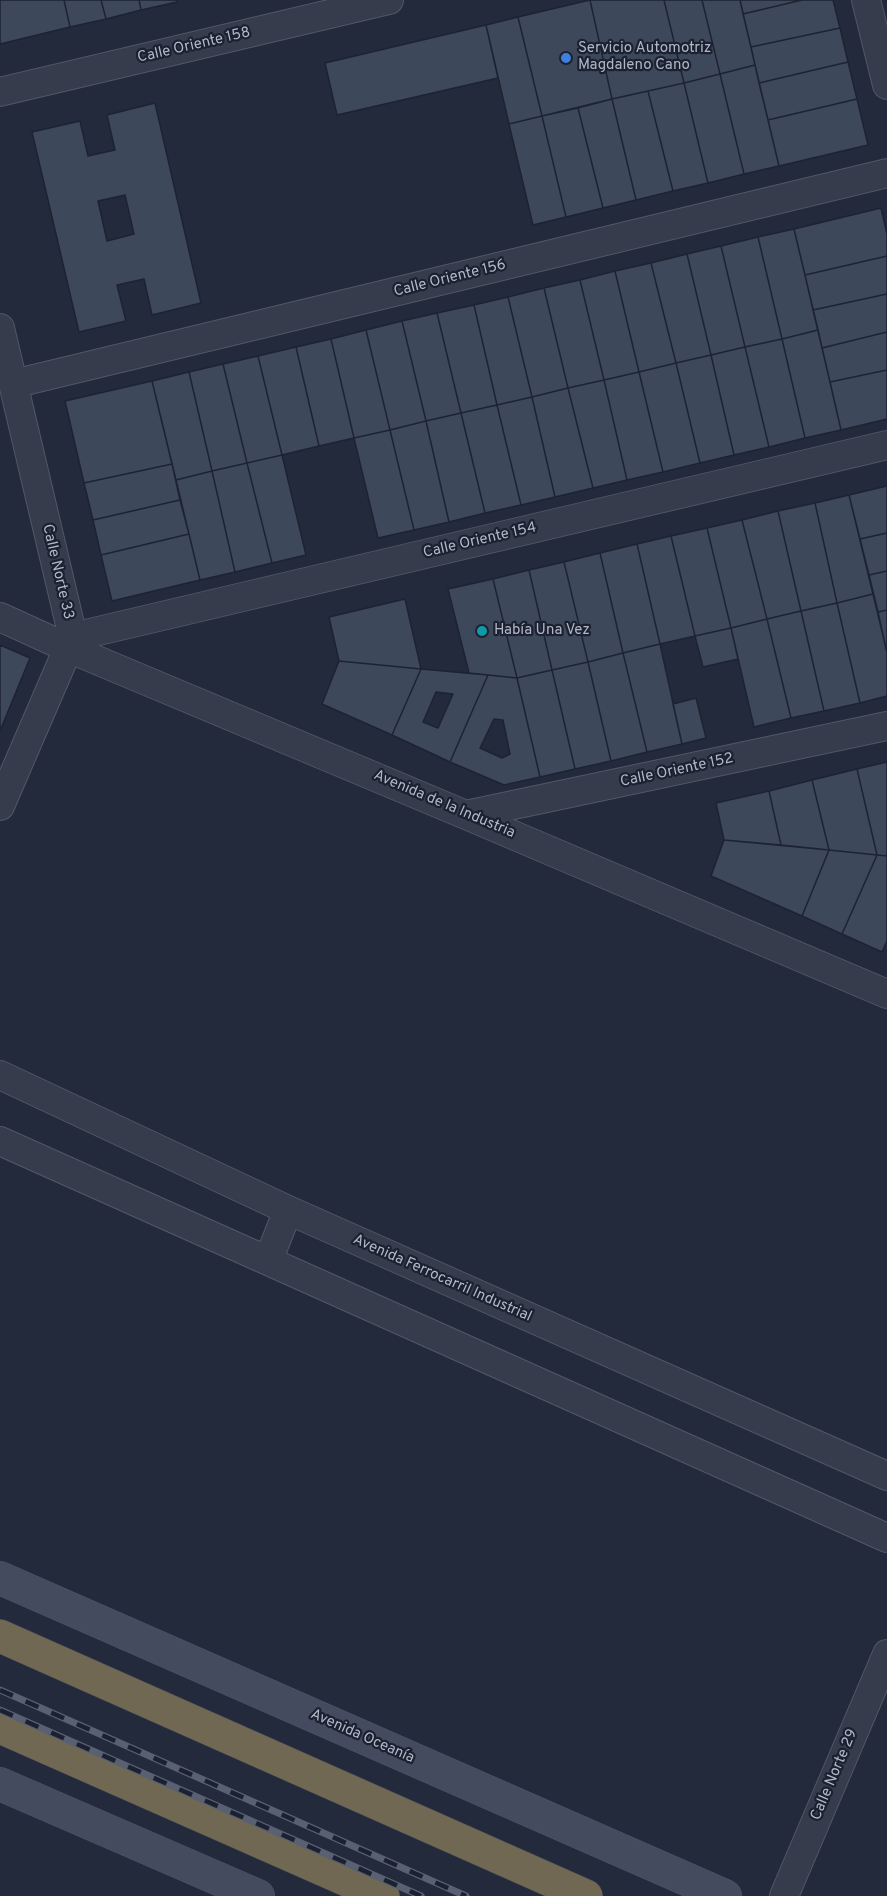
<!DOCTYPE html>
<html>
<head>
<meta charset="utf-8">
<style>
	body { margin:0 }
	canvas { display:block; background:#222a3b }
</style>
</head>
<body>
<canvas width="887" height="1896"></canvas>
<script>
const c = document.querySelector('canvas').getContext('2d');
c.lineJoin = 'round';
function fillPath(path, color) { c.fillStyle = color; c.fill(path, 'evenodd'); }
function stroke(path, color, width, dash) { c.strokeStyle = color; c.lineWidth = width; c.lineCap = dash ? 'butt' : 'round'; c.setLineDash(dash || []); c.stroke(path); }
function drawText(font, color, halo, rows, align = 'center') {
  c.font = font + ' Overpass,sans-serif'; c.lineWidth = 4.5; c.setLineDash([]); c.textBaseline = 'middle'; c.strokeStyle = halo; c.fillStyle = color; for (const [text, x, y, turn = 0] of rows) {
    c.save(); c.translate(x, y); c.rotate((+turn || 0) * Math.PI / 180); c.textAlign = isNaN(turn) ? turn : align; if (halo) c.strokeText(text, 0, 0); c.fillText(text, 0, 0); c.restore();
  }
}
const building = new Path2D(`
	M0,0H64L70,27L0,44Z
	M64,0H101L106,19L70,27Z
	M101,0H139L141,10L106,19Z
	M139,0H176L177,2L141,10Z
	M590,0H664L684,83L612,99Z
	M590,0L612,99L542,116L518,17Z
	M664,0H702L720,74L684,83Z
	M702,0H740L755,65L720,74Z
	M740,0H802L743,14Z
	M802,0H833L840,28L751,47L743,14Z
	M518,17L542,116L509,124L486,25Z
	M486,25L498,78L337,115L325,63Z
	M840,28L848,62L759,83L751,47Z
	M848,62L857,99L768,120L759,83Z
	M755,65L779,166L744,174L720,74Z
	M720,74L744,174L708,183L684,83Z
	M684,83L708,183L673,191L648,91Z
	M648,91L673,191L636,200L612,99Z
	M612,99L636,200L603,208L578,108Z
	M857,99L868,145L779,166L768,120Z
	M155,103L201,303L152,315L144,279L117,285L126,321L79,332L32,132L80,121L88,156L115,150L107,115ZM125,195L134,234L107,241L98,201Z
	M578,108L603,208L566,217L542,116Z
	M542,116L566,217L533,225L509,124Z
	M881,208L887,234V256L805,275L794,229Z
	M794,229L818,330L782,339L758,237Z
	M758,237L782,339L745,347L721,246Z
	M721,246L745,347L711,355L687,254Z
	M687,254L711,355L676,363L651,263Z
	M887,256V294L813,310L805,275Z
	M651,263L676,363L639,372L615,271Z
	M615,271L639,372L604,380L580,280Z
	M580,280L604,380L568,388L544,288Z
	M544,288L568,388L532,397L508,297Z
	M887,294V332L822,348L813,310Z
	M508,297L532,397L497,405L474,305Z
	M474,305L497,405L461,413L437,313Z
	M437,313L461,413L426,421L402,321Z
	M402,321L426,421L390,430L366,330Z
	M366,330L390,430L354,438L331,339Z
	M818,330L841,430L805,438L782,339Z
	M887,332V370L830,382L822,348Z
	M331,339L354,438L319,446L296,347Z
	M782,339L805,438L769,447L745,347Z
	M296,347L319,446L282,455L258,356Z
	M745,347L769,447L734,455L711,355Z
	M711,355L734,455L700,463L676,363Z
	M258,356L282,455L247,463L223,364Z
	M676,363L700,463L663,472L639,372Z
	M223,364L247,463L212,471L189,372Z
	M887,370V419L841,430L830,382Z
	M189,372L212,471L176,480L152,381Z
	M639,372L663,472L627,480L604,380Z
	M604,380L627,480L593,488L568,388Z
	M152,381L172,464L84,483L65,401Z
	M568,388L593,488L555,497L532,397Z
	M532,397L555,497L521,505L497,405Z
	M497,405L521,505L485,513L461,413Z
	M461,413L485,513L449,522L426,421Z
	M426,421L449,522L414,530L390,430Z
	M390,430L414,530L378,538L354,438Z
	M282,455L306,555L272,563L247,463Z
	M247,463L272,563L235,572L212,471Z
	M172,464L180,500L93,520L84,483Z
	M212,471L235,572L200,580L176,480Z
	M887,486V533L860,539L849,495Z
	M849,495L873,594L837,603L815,503Z
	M180,500L189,534L101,555L93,520Z
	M815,503L837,603L801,611L778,511Z
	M778,511L801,611L767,619L742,520Z
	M742,520L767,619L731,628L707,528Z
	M707,528L731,628L695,636L671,536Z
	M887,533V571L869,575L860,539Z
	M189,534L200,580L112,601L101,555Z
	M671,536L695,636L660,644L637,544Z
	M637,544L660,644L623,653L600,553Z
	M600,553L623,653L588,662L564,562Z
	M564,562L588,662L552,670L529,570Z
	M529,570L552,670L517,678L493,579Z
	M887,571V610L878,612L869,575Z
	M493,579L517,678L469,673L448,589Z
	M873,594L887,652V696L860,703L837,603Z
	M405,599L421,669L339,661L329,617Z
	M837,603L860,703L824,711L801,611Z
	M887,610V649H886L878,612Z
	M801,611L824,711L791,718L767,619Z
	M767,619L791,718L754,727L731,628Z
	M731,628L738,659L703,667L695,636Z
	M660,644L682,744L647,752L623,653Z
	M0,645L30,658L0,731Z
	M623,653L647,752L611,761L588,662Z
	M339,661L421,669L392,735L322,704Z
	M588,662L611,761L575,769L552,670Z
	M421,669L488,675L450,762L392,735ZM436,692L453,694L438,728L423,722Z
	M552,670L575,769L540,777L517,678Z
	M488,675L517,678L540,777L504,785L450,762ZM494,719L503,720L510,754L502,758L480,748Z
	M696,698L706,738L682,744L673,704Z
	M887,762V856L877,855L857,769Z
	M857,769L877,855L829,850L812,780Z
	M812,780L829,850L781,845L769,791Z
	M769,791L781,845L724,840L716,803Z
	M724,840L829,850L802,916L711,876Z
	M829,850L877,855L842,934L802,916Z
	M877,855L887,856V941L882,952L842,934Z`);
const street = new Path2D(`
	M866,0L887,85
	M0,92L389,0
	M0,328L73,637L0,806
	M13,384L887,173
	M0,617L68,648L466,815L887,994
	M73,637L887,445
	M466,815L887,726
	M0,1075L288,1210L887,1476
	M0,1141L887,1538
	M268,1261L288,1210
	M784,1896L887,1654`);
const secondary = new Path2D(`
	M0,1578L725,1896
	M0,1784L258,1896`);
const highway = new Path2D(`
	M0,1636L586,1896
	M0,1727L383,1896`);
const rail = new Path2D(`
	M0,1690L466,1896
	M0,1710L421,1896`);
const markers = [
	[566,58,6,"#3f7fe0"],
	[482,631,6,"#0f9aa8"]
];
const streetNames = [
	["Calle Oriente 158",194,46,-13],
	["Calle Oriente 156",450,279,-14],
	["Calle Oriente 154",480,541,-13],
	["Calle Norte 33",57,572,77],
	["Calle Oriente 152",677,771,-12],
	["Avenida de la Industria",444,805,23],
	["Avenida Ferrocarril Industrial",442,1279,24],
	["Avenida Oceanía",362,1737,24],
	["Calle Norte 29",835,1775,-67]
];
const poiNames = [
	["Servicio Automotriz",578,49],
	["Magdaleno Cano",578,66],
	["Había Una Vez",494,631]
];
fillPath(building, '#3e485b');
stroke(building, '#1d2332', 1.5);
stroke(street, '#515766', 30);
stroke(secondary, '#515766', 34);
stroke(highway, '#3e4453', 34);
stroke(street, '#363c4b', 28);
stroke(secondary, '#444b5e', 33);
stroke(highway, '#716853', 33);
stroke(rail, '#586072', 7);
stroke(rail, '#1b2130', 4.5, [14]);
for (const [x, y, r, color] of markers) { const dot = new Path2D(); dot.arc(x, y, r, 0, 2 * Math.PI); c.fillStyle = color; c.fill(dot); stroke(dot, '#1b2130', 2); }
drawText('15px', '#b1b7c7', '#1b2130', streetNames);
drawText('15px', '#b1b7c7', '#1b2130', poiNames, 'left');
</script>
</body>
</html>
